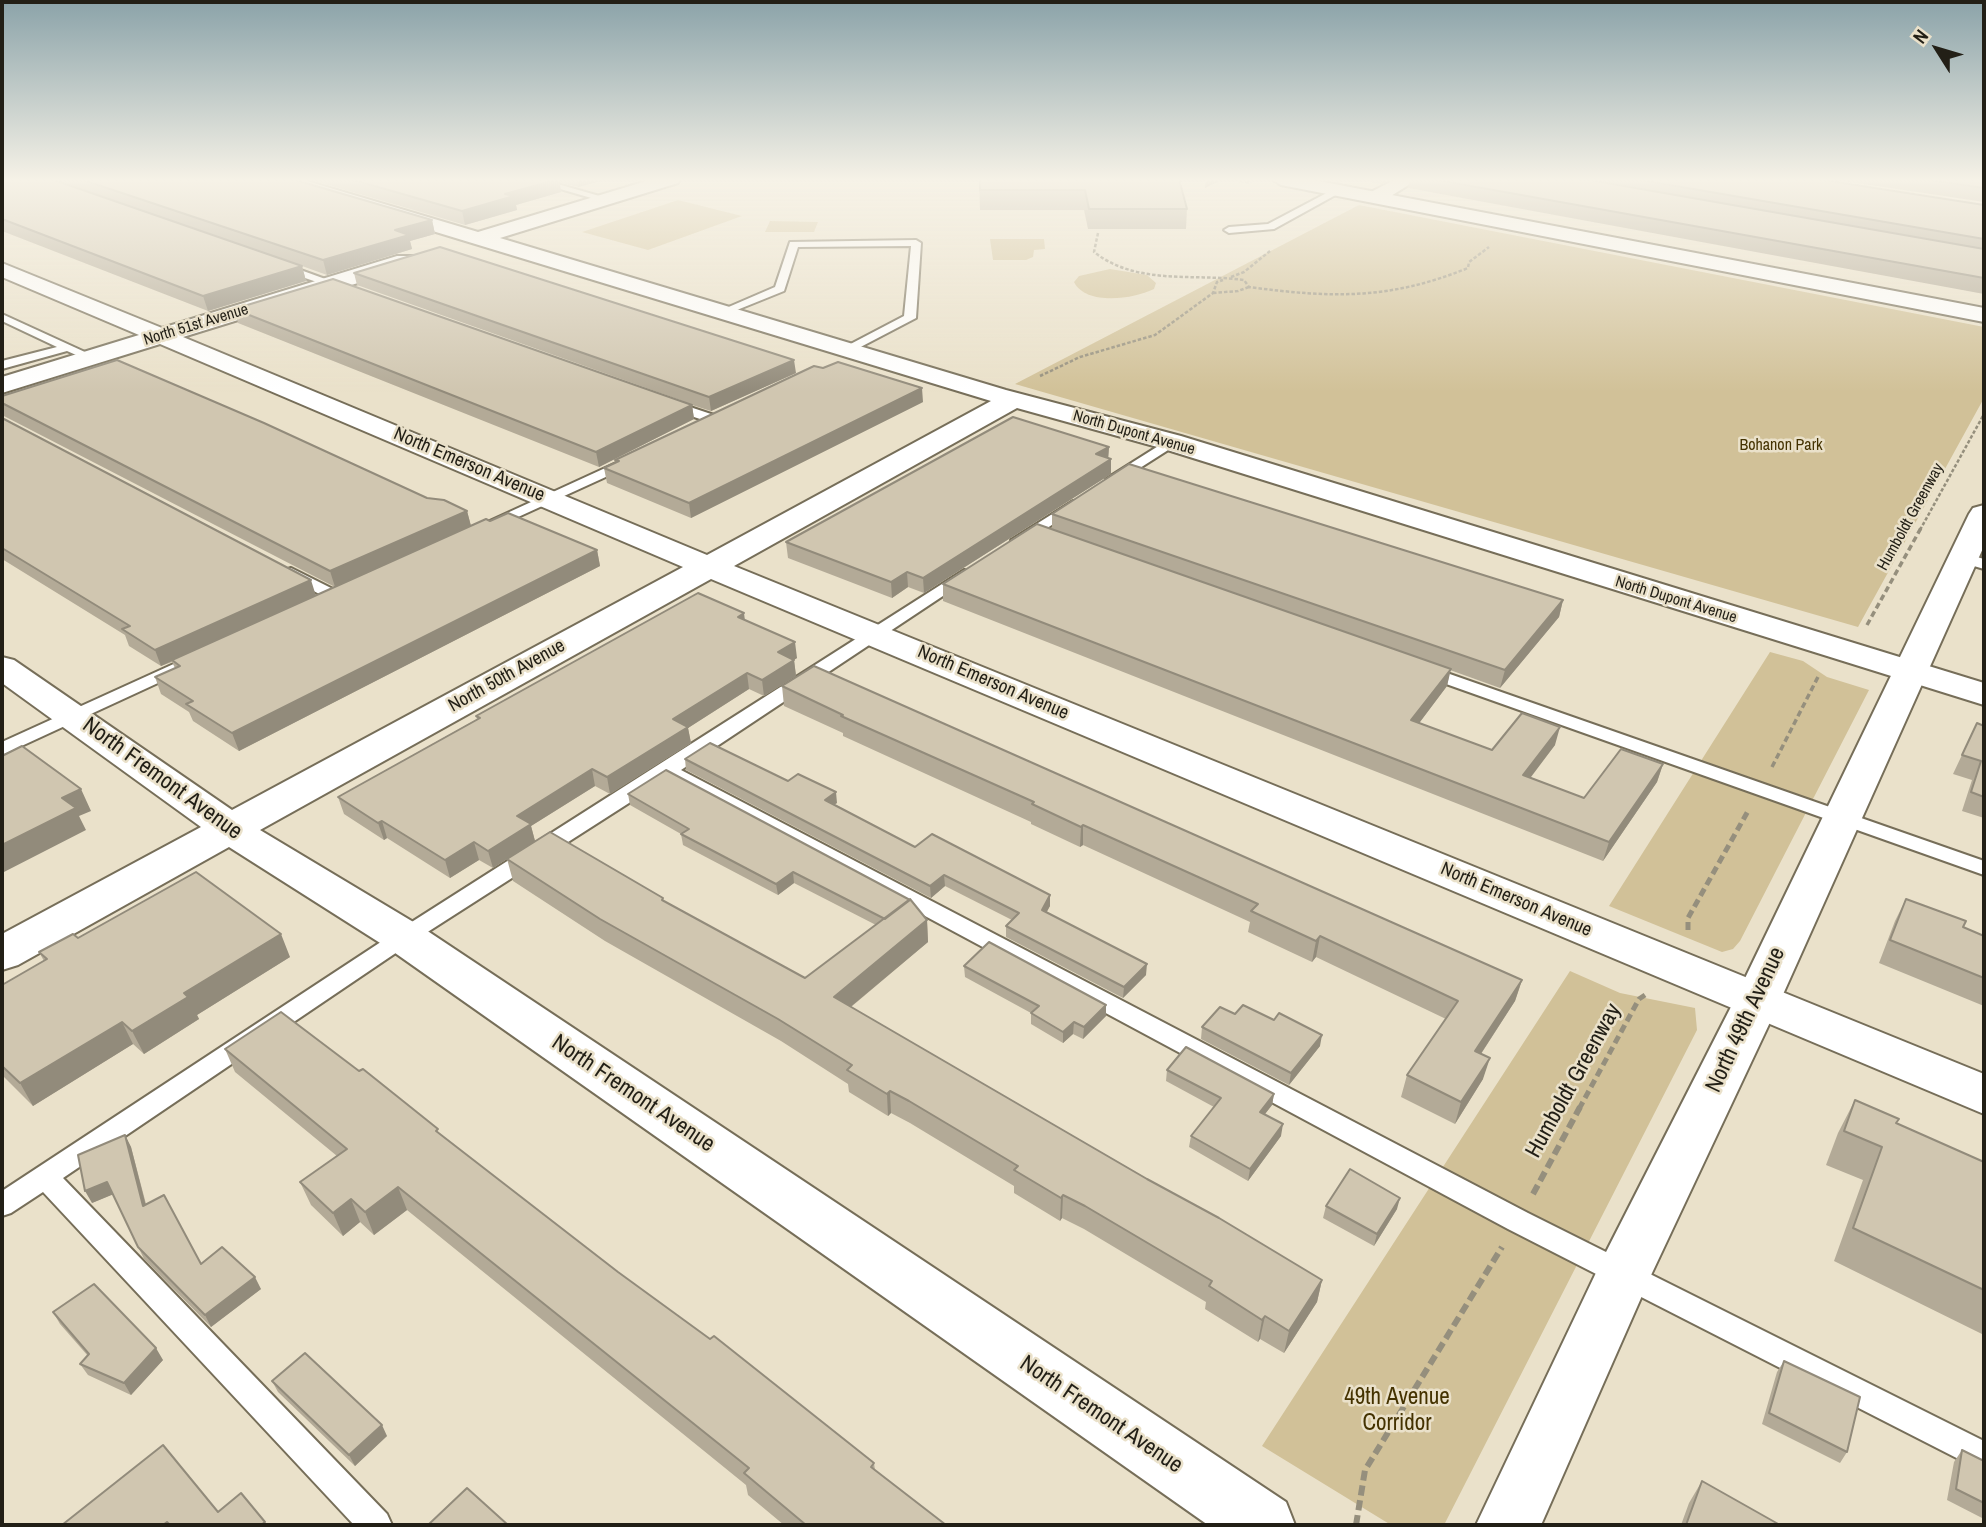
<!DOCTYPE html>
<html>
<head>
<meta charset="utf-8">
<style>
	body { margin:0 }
	#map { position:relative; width:1986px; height:1527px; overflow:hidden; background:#eae1ca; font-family:"Archivo Narrow",sans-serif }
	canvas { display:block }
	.frame { position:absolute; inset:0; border:4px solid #221f16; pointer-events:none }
	.north { position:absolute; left:1902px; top:14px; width:70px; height:70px; -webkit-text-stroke:5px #eae1ca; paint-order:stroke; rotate:307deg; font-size:19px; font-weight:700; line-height:28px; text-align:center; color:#221f16 }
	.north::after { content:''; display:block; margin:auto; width:24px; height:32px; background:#221f16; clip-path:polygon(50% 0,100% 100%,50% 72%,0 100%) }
</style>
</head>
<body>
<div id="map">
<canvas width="1986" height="1527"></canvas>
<div class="frame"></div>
<div class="north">N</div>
</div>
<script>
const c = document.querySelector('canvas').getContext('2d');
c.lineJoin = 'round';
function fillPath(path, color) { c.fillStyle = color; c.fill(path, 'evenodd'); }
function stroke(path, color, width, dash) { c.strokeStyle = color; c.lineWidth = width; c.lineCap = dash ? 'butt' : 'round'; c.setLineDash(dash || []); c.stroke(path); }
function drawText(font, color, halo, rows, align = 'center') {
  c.font = font + ' "Archivo Narrow",sans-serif'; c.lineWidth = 5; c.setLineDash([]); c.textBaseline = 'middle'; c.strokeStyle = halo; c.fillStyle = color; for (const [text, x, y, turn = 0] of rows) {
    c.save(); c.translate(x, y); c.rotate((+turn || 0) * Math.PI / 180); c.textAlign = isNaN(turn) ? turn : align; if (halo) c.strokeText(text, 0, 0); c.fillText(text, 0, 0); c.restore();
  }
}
const green = new Path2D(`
	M678,200L742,216L648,250L582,232Z
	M1359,205L1984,327V398L1858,627L1015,384Z
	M770,221L818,222L814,232H765Z
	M990,239H1044L1045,249L1034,250L1033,257L1026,260H993Z
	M1110,269L1147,275L1156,283L1154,289C1134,299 1086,306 1074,282L1079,276Z
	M1770,652L1803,661L1827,677L1869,690L1740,941L1733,949L1722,952L1609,906Z
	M1570,971L1620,993L1695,1008L1697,1030L1444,1525H1391L1262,1446Z`);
const pathFar3 = new Path2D(`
	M1229,179L1251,183
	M1098,233L1094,252C1138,286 1193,273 1244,280L1249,287C1332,298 1389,300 1468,268L1469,262L1489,247
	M1231,277L1244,272L1270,251
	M1213,293L1238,291L1249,287
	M1040,376L1080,357L1155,335L1213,293L1217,282L1223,280
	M1920,530L1984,414`);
const pathFar2 = new Path2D(`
	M1867,625L1921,528
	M1772,767L1819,675`);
const pathFar1 = new Path2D(`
	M1688,930V918L1748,811
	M1579,1109L1639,999L1645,995`);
const path = new Path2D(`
	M1533,1194L1580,1107
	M1356,1525L1365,1470L1502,1247`);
const service = new Path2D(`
	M526,179H540L610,199L605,202Z
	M1338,187L1341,188V192L1274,229L1229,233L1224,230L1229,227L1268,224Z
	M916,240L921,243L916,318L851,352L841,349L904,316L911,246L798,247L784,291L727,314L717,312L775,287L790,242Z
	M276,264H284L350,288L340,290L276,268Z
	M2,314L98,358L92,362L67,351L2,369V361L57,347L2,321Z
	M669,400L717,416L719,419L712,423L664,407V401Z
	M1171,438L1178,442L1176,445L1118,482L1113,483L1106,479Z
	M627,458L634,462L632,465L494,528H484L481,525Z
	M1073,501L1078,502L1080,505L1078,508L1024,543L1019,545L1011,540Z
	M1963,553L1984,559V569L1957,561L1955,558Z
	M291,568L339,592L341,595L339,598H327L285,576L283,573L285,570Z
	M964,570L970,572L972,575L970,578L681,770L1528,1213L1984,1441V1472L1508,1229L668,778L412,942L63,1178L387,1514L392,1525H354L43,1192L11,1213L2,1216V1191L396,932Z
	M178,662L187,667L184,671L2,755V742Z
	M1424,665L1984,861V875L1418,674L1415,670Z`);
const minor = new Path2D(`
	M273,179H300L478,232L653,179H680L678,183L500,238L1006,390L1181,436L1984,683V705L1161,448L1017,408L734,566L1984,1074V1114L711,579L260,830L420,926L1286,1502L1295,1525H1208L388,948L229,847L18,965L2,970V934L201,827L2,683V657L14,660L232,810L683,567L160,344L2,393V377L139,335L2,277V263L162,328L397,256H413L416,261L413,266L183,337L707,555L991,401L275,183Z
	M1396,179H1418L1383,201H1369L1366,197L1369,193Z`);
const tertiary = new Path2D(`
	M1272,179H1308L1984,308V322L1281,185Z
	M1984,505V546L1780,1001L1652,1273L1541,1525H1476L1604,1256L1734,1001L1969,514L1973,508Z`);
const wall = new Path2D(`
	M2,179H292L432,220L435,234L410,241L412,249L327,275L302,266L306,281L208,311L2,231Z
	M308,179H609L578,187L559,182L561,192L516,205L517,210L465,225Z
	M979,179H1179L1187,209L1186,229H1088L1084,210H980Z
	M1357,179H1391L1382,184Z
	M1410,179H1817L1984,205V294L1408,188Z
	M1830,179H1984V202Z
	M354,273L796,373L711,411L692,405L694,419L599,467L238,323L234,309L683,401L357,285Z
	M2,396L427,498L467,511L471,526L490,521L597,550L600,566L239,751L193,721L189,712L161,694L155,677L175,668L172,662L161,666L129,646L125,635L2,559V418L316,596L335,587L2,415Z
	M923,402L691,518L607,483L604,468L616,463L615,460Z
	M1109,447L1108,458L1111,459V474L924,593L908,587L892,598L788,558L786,542Z
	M1052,514L1563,600L1559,617L1500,688L1450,670L1447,686L1419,723L1492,750L1555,745L1530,777L1584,798L1663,764L1657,782L1603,861L943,601V584L1052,529Z
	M745,620L797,658L794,660L796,676L764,696L749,689L688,728L691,743L610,794L595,786L531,826L535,841L493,868L479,860L450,878L387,838L384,840L344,814L338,797L477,719L476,716Z
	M782,686L1522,980L1515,1001L1481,1054L1483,1079L1455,1124L1401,1097L1407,1075L1446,1019L1316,957L1312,962L1248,932L1250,922L1083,845L1080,847L1031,824V822L843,736V733L784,706Z
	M1977,723L1984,726V818L1962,811L1972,780L1953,774Z
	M685,759L837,803L834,804L915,847L1050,906L1046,912L1146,975L1123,998L1006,937V926L1012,920L945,886L931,898L686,770Z
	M628,794L927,920L928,942L851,1007L1322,1280L1317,1302L1284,1353L1260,1339L1258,1342L1205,1309L1206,1302L1084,1229L1062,1218L1060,1221L1014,1193V1186L910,1123L891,1113L888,1116L849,1092L848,1084L781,1041L605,941L513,881L507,859L664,901L805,978L876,925L794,883L778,895L683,845L681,834L630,805Z
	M1906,899L1970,931L1984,936V1006L1879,963L1895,921Z
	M78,938L290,957L197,1015L199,1019L144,1054L133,1044L33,1106L2,1075V985L44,961L39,952Z
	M964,966L1106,1016L1083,1039L1073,1034L1063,1043L1031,1024V1013L965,977Z
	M1235,1014L1320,1046L1289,1085L1201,1039L1202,1027Z
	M225,1049L440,1134L618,1272L874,1463L875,1470L946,1525H784L748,1495L746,1485L407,1210L374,1235L360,1222L343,1236L311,1205L300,1182L337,1156L235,1072Z
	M1167,1070L1274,1094L1272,1105L1265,1114L1281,1136L1248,1181L1189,1147L1191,1136L1214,1107L1166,1081Z
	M1855,1100L1896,1123L1984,1162V1335L1834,1261L1863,1180L1826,1165L1838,1133Z
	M125,1135L131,1147L146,1204L201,1264L261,1289L211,1327L144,1259L113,1194L92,1203Z
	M1326,1206L1397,1209L1374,1246L1323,1218Z
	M53,1312L163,1360L131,1395L88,1375L80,1364L88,1356L60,1324Z
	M1784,1361L1847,1452L1840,1463L1762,1424L1777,1372Z
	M272,1381L387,1436L355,1466L278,1392Z
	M1962,1450L1984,1461V1519L1947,1500L1954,1462Z
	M1702,1481L1780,1525H1681L1689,1503Z`);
const shadedWall = new Path2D(`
	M559,179L561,192L516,205L517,210L465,225L462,211L505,194Z
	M577,179H609L578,187Z
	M1206,179H1224L1205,188Z
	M1382,179H1391L1382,184Z
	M432,220L435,234L410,241L412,249L327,275L323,260L395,230Z
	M302,266L306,281L208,311L203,296Z
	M794,360L796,373L711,411L709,397Z
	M922,388L923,402L691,518L689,503Z
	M692,405L694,419L599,467L596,452Z
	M1109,447L1108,461L1096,454Z
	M1111,459V474L924,593L923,578Z
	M467,511L471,526L335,587L330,571Z
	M597,550L600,566L239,751L232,733Z
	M907,572L908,587L892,598L891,582Z
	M311,580L316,596L161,666L155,650Z
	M1563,600L1559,617L1500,688L1505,670Z
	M744,613L746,629L738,617Z
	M795,642L797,658L780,668L778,652Z
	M794,660L796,676L764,696L762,680Z
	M1451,669L1447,686L1408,738L1411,720Z
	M747,673L749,689L688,728L691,743L610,794L607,777L673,719Z
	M1560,727L1555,745L1519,793L1523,775Z
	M1663,764L1657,782L1603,861L1609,842Z
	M592,769L595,786L531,826L535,841L493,868L488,851L517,816Z
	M81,789L91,811L79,816L86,830L2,873V845L62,798Z
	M836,792L837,803L826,810L825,800Z
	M382,821L387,838L384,840L378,823Z
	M1083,825V845L1080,847L1081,827Z
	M474,842L479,860L450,878L445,860Z
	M793,872L794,883L778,895L776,884Z
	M944,875L945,886L931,898L930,886Z
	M1050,895V906L1042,921V910Z
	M927,920L928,942L836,1019L834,997Z
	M281,934L290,957L197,1015L199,1019L144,1054L132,1031L184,993Z
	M1320,936L1316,957L1312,962L1316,941Z
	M1147,964L1146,975L1123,998L1124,987Z
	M1522,980L1515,1001L1469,1072L1475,1051Z
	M1106,1005V1016L1083,1039L1084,1027Z
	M122,1022L133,1044L33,1106L20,1083Z
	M1074,1022L1073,1034L1063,1043V1032Z
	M1322,1035L1320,1046L1289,1085L1291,1073Z
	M1490,1058L1483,1079L1455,1124L1461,1102Z
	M890,1091L891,1113L888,1116L887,1094Z
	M1274,1094L1272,1105L1258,1123L1260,1112Z
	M1283,1124L1281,1136L1248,1181L1250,1169Z
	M125,1135L131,1147L149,1218L143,1206Z
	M107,1182L114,1194L92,1203L85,1191Z
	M398,1187L407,1210L374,1235L365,1212Z
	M1063,1195L1062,1218L1060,1221L1061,1198Z
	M1400,1198L1397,1209L1374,1246L1377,1234Z
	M351,1199L360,1222L343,1236L333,1213Z
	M255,1277L261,1289L211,1327L205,1315Z
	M1322,1280L1317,1302L1284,1353L1289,1331Z
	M1265,1316L1260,1339L1258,1342L1262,1320Z
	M156,1348L163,1360L131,1395L124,1383Z
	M382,1425L387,1436L355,1466L349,1455Z`);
const building = new Path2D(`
	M2,179H51L302,266L203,296L2,219Z
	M80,179H292L432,220L395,230L409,235L323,260Z
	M350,179H559L505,194L514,196L462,211Z
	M980,179H1179L1187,209H1089L1085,190H980Z
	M1432,179H1584L1984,249V278Z
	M1635,179H1817L1984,205V239Z
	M1923,179H1984V188Z
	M440,247L794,360L709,397L354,273Z
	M333,279L692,405L596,452L234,309Z
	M117,360L264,423L427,498L444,500L467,511L330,571L2,403V396Z
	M838,362L922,388L689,503L604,468L619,461L615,460L814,366L823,368Z
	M1013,417L1109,447L1096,454L1111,459L923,578L907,572L891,582L786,542Z
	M2,418L311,580L155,650L122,629L130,626L2,548Z
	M1129,464L1563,600L1505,670L1052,514Z
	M508,513L597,550L232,733L186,704L193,701L155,677L180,666L172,660L486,519L490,521Z
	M1037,524L1451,669L1411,720L1492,750L1522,713L1560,727L1523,775L1584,798L1621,749L1663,764L1609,842L943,584Z
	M698,593L744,613L738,617L795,642L778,652L794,660L762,680L747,673L673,719L688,727L607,777L592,769L517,816L531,824L488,851L474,842L445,860L382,821L378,823L338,797L480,718L476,716Z
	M814,666L1522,980L1475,1051L1490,1058L1461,1102L1407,1075L1458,1001L1320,936L1316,941L1251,911L1258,904L1083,825L1081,827L1032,804L1034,802L841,716L843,715L782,686Z
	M1977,723L1984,726V797L1971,792L1981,761L1962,755Z
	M710,743L788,781L798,774L836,792L825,800L915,847L932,834L1050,895L1042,910L1147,964L1124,987L1006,926L1019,913L944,875L930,886L685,759Z
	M22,746L81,789L62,798L76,808L2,845V756Z
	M666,770L910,900L885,919L793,872L776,884L681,834L689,829L628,794Z
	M550,832L663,898L662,900L805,978L910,899L927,920L834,997L1147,1179L1219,1218L1322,1280L1289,1331L1265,1316L1262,1320L1209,1286L1212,1281L1085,1206L1063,1195L1061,1198L1014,1170L1018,1166L909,1101L890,1091L887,1094L847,1070L852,1065L778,1019L600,919L507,859Z
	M196,872L281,934L184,993L188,997L132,1031L122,1022L20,1083L2,1066V985L47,959L39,952L73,934L78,938Z
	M1906,899L1966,921L1963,927L1984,936V978L1890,940Z
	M989,942L1106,1005L1084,1027L1074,1022L1063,1032L1031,1013L1039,1006L964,966Z
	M1243,1005L1274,1020L1279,1013L1322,1035L1291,1073L1202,1027L1220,1007L1235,1014Z
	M281,1012L359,1071L363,1069L438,1129L436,1131L618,1272L710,1339L714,1336L874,1463L871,1467L946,1525H806L744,1473L749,1468L398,1187L365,1212L351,1199L333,1213L300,1182L347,1149L225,1049Z
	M1186,1047L1274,1094L1260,1112L1283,1124L1250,1169L1191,1136L1221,1098L1167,1070Z
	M1855,1100L1899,1119L1896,1123L1984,1162V1290L1853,1228L1882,1147L1844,1131Z
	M125,1135L143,1206L164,1195L201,1264L222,1247L255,1277L205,1315L138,1247L107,1182L85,1191L78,1155Z
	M1350,1169L1400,1198L1377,1234L1326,1206Z
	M94,1284L156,1348L124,1383L80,1364L89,1354L53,1312Z
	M305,1353L382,1425L349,1455L272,1381Z
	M1784,1361L1860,1397L1847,1452L1769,1413Z
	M163,1445L218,1512L241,1493L265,1522L261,1525H170L167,1522L163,1525H62Z
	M1962,1450L1984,1461V1503L1956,1489Z
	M1702,1481L1780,1525H1686Z
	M467,1488L508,1525H428Z`);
const farStreetnames = [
	["North 51st Avenue",196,325,-17],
	["North Dupont Avenue",1134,433,16],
	["Humboldt Greenway",1911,517,-61],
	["North Dupont Avenue",1676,600,17]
];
const farParknames = [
	["Bohanon Park",1781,446]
];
const streetNames = [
	["North Emerson Avenue",469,465,23],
	["North 50th Avenue",507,676,-29],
	["North Emerson Avenue",993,683,23],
	["North Emerson Avenue",1516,900,23]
];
const nearStreetnames = [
	["North Fremont Avenue",162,779,36],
	["North 49th Avenue",1746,1020,-65],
	["Humboldt Greenway",1574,1081,-61],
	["North Fremont Avenue",633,1094,34],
	["North Fremont Avenue",1101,1415,34]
];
const nearParknames = [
	["49th Avenue",1397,1398],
	["Corridor",1397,1424]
];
fillPath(green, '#d1c198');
stroke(service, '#766e59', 4);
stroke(minor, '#766e59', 4);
stroke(tertiary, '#766e59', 4);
stroke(pathFar3, '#958f7d', 2.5, [3.5, 2]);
stroke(pathFar2, '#958f7d', 3.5, [6, 3.5]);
stroke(pathFar1, '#958f7d', 5, [8, 4.5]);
stroke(path, '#958f7d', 6, [10, 5]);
fillPath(service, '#fff');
fillPath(minor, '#fff');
fillPath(tertiary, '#fff');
fillPath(wall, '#b3aa97');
fillPath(shadedWall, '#928b7b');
fillPath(building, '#d0c6b0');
stroke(building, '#928b7b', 2);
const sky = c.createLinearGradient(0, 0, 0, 392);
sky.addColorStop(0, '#8ba3a9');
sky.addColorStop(0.46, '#f6f2e7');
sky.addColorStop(1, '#f6f2e700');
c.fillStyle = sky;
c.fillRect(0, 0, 1986, 392);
drawText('16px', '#221f16', '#eae1ca', farStreetnames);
drawText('16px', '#443200', '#eae1ca', farParknames);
drawText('19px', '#221f16', '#eae1ca', streetNames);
drawText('23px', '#221f16', '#eae1ca', nearStreetnames);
drawText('23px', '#443200', '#eae1ca', nearParknames);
</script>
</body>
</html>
